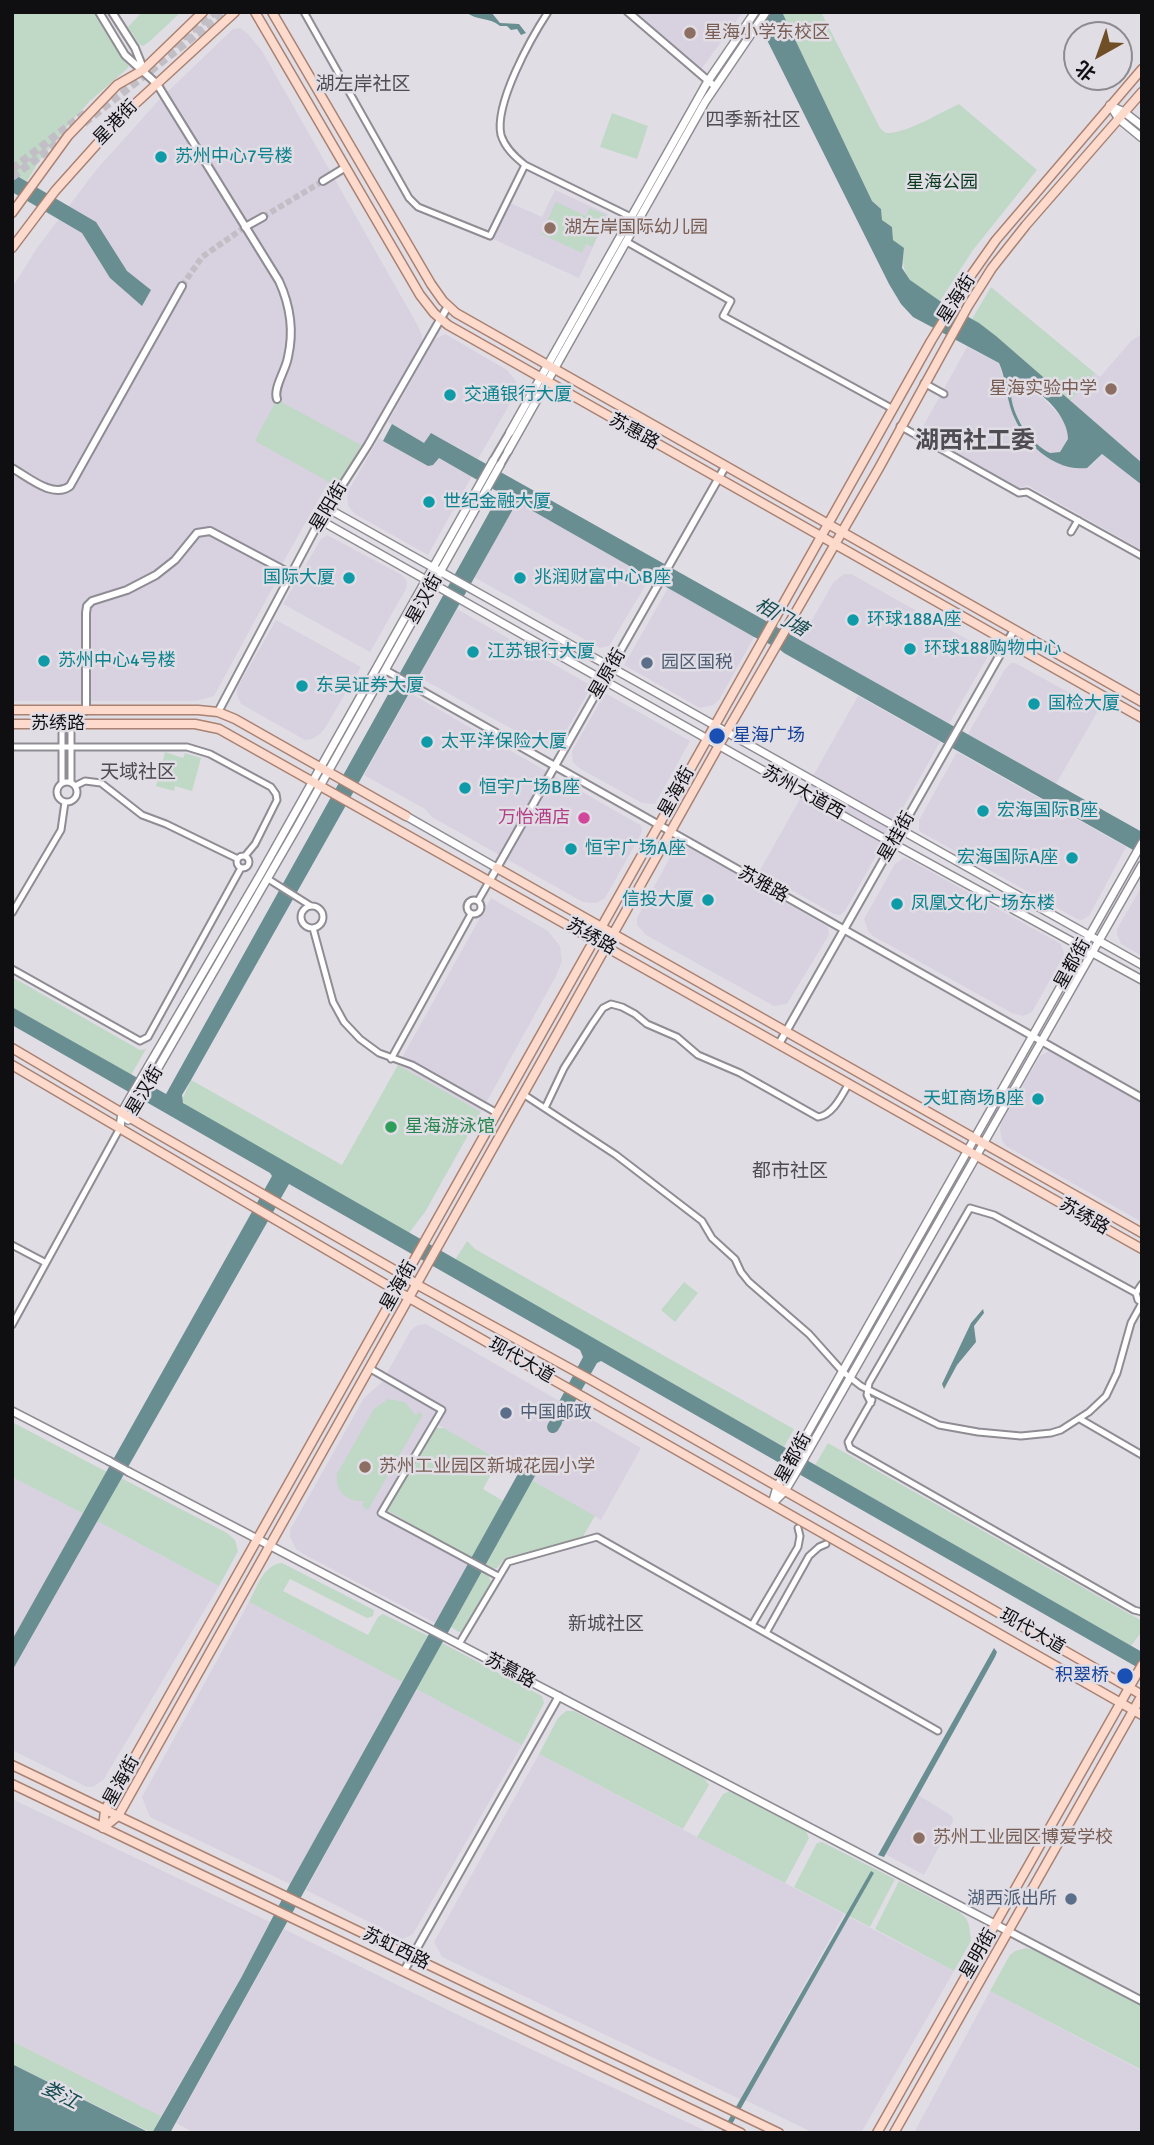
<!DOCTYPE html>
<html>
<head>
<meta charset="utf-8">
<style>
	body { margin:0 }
	#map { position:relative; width:1154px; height:2145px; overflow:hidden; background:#e1dde5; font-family:Signika,"Noto Sans SC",sans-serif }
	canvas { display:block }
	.frame { position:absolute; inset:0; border:14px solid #0f0e10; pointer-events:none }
	.north { position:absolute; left:1063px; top:21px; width:70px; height:70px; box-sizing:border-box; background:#e1dde5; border:2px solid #8d8a90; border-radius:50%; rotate:220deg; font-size:19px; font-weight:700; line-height:28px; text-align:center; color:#0f0e10 }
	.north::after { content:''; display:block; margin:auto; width:24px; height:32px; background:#704f26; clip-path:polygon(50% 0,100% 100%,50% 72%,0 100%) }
</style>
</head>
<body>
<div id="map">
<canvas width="1154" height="2145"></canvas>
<div class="frame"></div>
<div class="north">北</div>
</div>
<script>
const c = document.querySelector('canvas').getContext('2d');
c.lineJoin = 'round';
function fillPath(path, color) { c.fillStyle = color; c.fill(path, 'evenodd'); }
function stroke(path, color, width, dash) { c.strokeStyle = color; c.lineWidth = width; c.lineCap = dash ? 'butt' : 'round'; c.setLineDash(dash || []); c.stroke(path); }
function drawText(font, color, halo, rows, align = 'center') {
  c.font = font + ' Signika,"Noto Sans SC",sans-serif'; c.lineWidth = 5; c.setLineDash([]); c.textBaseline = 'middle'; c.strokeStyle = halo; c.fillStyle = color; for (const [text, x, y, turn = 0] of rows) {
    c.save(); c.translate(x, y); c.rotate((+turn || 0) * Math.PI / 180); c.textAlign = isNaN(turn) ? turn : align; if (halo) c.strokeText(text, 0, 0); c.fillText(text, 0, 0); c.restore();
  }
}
const built = new Path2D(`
	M630,12H743L699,72Z
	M240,28L247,33L262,51L418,326L422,336V349L367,448L361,446L338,487L328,483L281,566L279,576L214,696L196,701H12V288L37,248L97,169L159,100L233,29Z
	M555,190L608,214L579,278L493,239L510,203L542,217Z
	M445,334L507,370L516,381L515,395L478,459L432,433L425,444L388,422L435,339Z
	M1142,334V463L1070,401L1095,373L1100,377L1131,341Z
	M967,347L999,363L1011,408L1016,421L1034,445L1052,461L1065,466L1094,463L1102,454L1142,485V550L1027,485L1016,490L919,434Z
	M1022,385L1037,392L1064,420L1069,437L1067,445L1060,452L1050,453L1041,448L1017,418L1013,407L1011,392L1017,386Z
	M379,438L428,466L438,458L472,476L428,555L355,514L348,506L347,493Z
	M517,502L650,578L609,646L600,648L474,577Z
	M327,535L402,575L407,581L406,589L370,652L283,604L321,539Z
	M844,574H851L986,650L987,658L949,724L800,641L833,583Z
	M668,588L754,637L719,700L713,705L700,708L624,665Z
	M457,609L592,686L558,745L546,748L419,677Z
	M276,620L361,667L325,728L320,734L312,739L305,740L241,704L237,695V688Z
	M1011,663H1015L1099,709L1056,784L968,734L1005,669Z
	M410,693L640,825L642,829L641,834L605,898L596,903L583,902L432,817L425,809L364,775Z
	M605,693L690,741L655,804L642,803L579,768L573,762L572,751Z
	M858,696L940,742L845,911L840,915L834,914L759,872Z
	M957,752L1126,847L1089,916L1082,920L1077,919L919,831V820Z
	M682,847L691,849L828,927L829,935L787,1004L774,1006L646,935L637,925V918L673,852Z
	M904,858L910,860L1061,944L1064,953L1063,957L1032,1012L1023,1016L1012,1013L873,936L868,931L864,919L895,864Z
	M1142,886V956L1121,944L1117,934V929Z
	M491,898L548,931L560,946L562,961L556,976L481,1112L398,1065Z
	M1049,1051L1142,1102V1222L1006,1146L1002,1140L1000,1130L1001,1123L1040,1056Z
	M426,1324L641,1448L601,1520L432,1421L378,1513L468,1564L435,1623L303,1554L296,1549L290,1537V1530L364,1398L382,1382L411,1330L418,1325Z
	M12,1477L84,1514L12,1640Z
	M97,1521L219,1586L104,1779L93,1787H87L12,1750V1671Z
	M249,1602L402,1682L290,1884L150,1817L142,1797Z
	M416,1689L522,1745L413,1934L403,1939L306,1890Z
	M539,1754L844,1914L740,2099L442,1957L434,1942Z
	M918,1795L952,1816L953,1821L924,1875L885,1854Z
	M12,1799L270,1922L241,1978L161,2116L12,2041Z
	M849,1917L954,1971L861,2133H814L745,2100Z
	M284,1929L454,2013L710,2133H195L176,2123Z
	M990,1991L1142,2071V2133H914Z`);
const green = new Path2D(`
	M12,12H95L129,67L90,101L75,117L39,161L27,181L12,173Z
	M142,12H181L149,42L143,46L139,44L128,27Z
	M782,12H821L880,128C884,132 884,133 890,133C910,131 940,113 959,104L1037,170L973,250L940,301C916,284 899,281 904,249L893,240L892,227L882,220L881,209L872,201Z
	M612,113L648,126L637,159L600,147Z
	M556,202L586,216L590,208L607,216L592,247L586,244L582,253L541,234Z
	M991,287L1095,373L1070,401L996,336L972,319Z
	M280,393V399L283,403L361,445L338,487L255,441Z
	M165,752L183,758L185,753L201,758L192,791L175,786L174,791L156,786Z
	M12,977L140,1050L146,1049L131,1075L12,1007Z
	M398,1065L481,1112L425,1212L409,1233L187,1107L182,1100L191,1080L342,1165Z
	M467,1241L475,1249L794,1429L784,1447L455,1260Z
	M684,1282L698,1293L675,1322L661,1310Z
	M388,1399L405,1402L416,1416L419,1412L423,1414L368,1510L362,1506L364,1501C346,1502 335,1491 337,1474L374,1409Z
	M12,1422L107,1472L84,1514L12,1477Z
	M437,1428H444L499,1460L483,1489L503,1501L471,1559L387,1510L432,1432Z
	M828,1443L1142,1621V1631L1131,1646L815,1465Z
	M121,1478L227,1533L235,1540L238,1551L219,1586L97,1521Z
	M532,1480L595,1516L582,1538L505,1558L497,1568L492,1569L485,1566Z
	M282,1563L374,1610L373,1616L367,1618L290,1579L283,1591L368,1635L378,1617L383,1614L428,1636L402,1682L249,1602C257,1587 264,1564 282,1563Z
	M482,1571L488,1574L491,1583L463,1631L459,1632L451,1627Z
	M442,1643L542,1696L544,1703L522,1745L416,1689Z
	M566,1711H574L704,1778L709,1785L683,1829L539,1754L558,1718Z
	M730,1791L806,1831L809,1838L785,1883L697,1837L723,1794Z
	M822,1842L895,1879L870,1927L794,1887L817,1843Z
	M899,1881L959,1912L966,1918L969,1925L971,1941L954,1971L875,1929Z
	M1026,1948L1034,1950L1142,2006V2070L990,1991L1010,1955L1015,1951Z
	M12,2041L161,2116L152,2133L12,2064Z`);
const water = new Path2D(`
	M466,12H491L500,23L519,24L526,33L521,35L517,29L511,30L507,26H500C490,17 476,21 466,12Z
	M753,12H782L872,201L881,209L882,220L892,227L893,240L904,248L902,268L910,280L940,301L979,323L996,336L1142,463V485L1102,454L1087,468C1051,472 1019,438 1010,406C1006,392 1005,376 999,363L913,317L901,304L889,284ZM1022,385C1043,391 1068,417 1068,439L1060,452L1050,453C1030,443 1011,415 1011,392L1017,386Z
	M12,173L96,222L127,271L151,290L142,306L110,278L82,233L12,192Z
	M392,424L424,443L431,433L1142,832V855L784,653L778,648L754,637L517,502L191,1080L182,1095L183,1103L1142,1652V1670L601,1361L597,1363L564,1421L556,1422L552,1417L553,1413L583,1357L580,1350L289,1184L12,1671V1640L272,1176L270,1173L12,1025V1007L166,1094L500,493L439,458L433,465L428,466L383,441Z
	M983,1309L984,1313L974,1326L976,1342L957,1365L944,1389L942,1384L971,1323Z
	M527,1464L533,1466L536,1474L170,2133H152L241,1978L290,1884L519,1472Z
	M994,1648L997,1652L995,1657L884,1857L878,1855Z
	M871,1871L874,1873L727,2133H721Z
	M12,2064L150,2133H12Z`);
const river = new Path2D(`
	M553,1427L556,1422`);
const tertiaryTunnel = new Path2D(`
	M263,217L323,181
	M182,286L202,257L245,227`);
const primaryTunnel = new Path2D(`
	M173,45L215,12
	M84,123L225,12
	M12,169L88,111
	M12,177L66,137`);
const minor = new Path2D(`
	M304,12L409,198L418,207L490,236L525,165
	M548,12C531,38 494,104 501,135C505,148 515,157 525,165L631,217
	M627,242L731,301L723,316L893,409
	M924,383L944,394
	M900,426L1019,493L1027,492L1142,556
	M1071,532L1078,520
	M62,724V783
	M71,724V783
	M12,747H187L210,754L271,787L276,794L277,800L255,844L245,856
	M57 792a10 10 0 1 1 20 0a10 10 0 1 1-20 0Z
	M75,786L85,781L101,783L142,815L166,824L238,859
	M237 862a6 6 0 1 1 12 0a6 6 0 1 1-12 0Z
	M268,879L311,906
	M467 907a7 7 0 1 1 14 0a7 7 0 1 1-14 0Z
	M478,901L490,880
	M301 917a11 11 0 1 1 22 0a11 11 0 1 1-22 0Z
	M12,913L61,830L65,802
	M313,928L333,1002L344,1022L360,1039L379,1053L412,1065L497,1113
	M12,969L140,1041L148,1037L241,868
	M391,1059L471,914
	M523,1094L616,1155L702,1221L712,1238L735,1259L741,1272L749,1282L809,1334L843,1372L861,1386L939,1425L978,1432L1021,1436L1051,1433L1061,1430L1089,1412L1106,1396L1117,1373L1131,1323L1142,1303L1138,1300L1136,1293L1142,1284
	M545,1108L564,1068L592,1024L603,1008L611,1004L622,1007L635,1014L647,1024L677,1037L698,1055L740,1073L818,1117C833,1115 842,1095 849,1083
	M12,1245L46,1263
	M12,1325L120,1128
	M369,1368L442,1410L381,1513L498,1576
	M872,1400L848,1442L850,1448L1134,1610L1142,1612
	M871,1403L867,1395L869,1383L970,1208L994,1215L1136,1293
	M1080,1419L1142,1455
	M752,1625L798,1547L800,1536L798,1528
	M766,1633L809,1556L819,1547L826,1544
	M459,1644L508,1562L597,1537L938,1731`);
const tertiary = new Path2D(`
	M99,12L125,55L157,84L279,281C290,305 294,331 288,357C286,370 273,388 277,399
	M112,12L135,48L143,68
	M628,12L712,84
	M323,181L346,167
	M245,227L263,217
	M493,461L510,432
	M500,465L508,451
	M12,468C28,477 53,499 70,486L182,286
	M385,670L1142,1098
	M86,711V613L87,606L92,601L127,590L156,575L175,560L197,533L210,531L291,574
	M218,712L320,520L368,445L448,306
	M490,880L725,467
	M779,1044L1014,630
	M109,1461L129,1472
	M1008,1931L1142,2001
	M404,1971L559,1696`);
const secondary = new Path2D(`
	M1110,105L1119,119L1142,138
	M1111,106L1124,112L1142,126
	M510,432L708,81L755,12
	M508,451L705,102L766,12
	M327,508L1142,965
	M320,520L872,832L1142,980
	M406,816L497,868
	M128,1120L296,829L500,465
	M120,1128L122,1112L131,1096L260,875L493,461
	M12,1411L109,1461
	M129,1472L1008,1931
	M773,1503L785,1491L794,1476L1142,865
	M772,1504L777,1487L786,1471L1142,843`);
const primary = new Path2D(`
	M255,12L420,295L434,313L448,325L1142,718
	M272,12L431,284L443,301L456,313L1142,702
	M12,213L68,136L91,112L117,85L143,70L203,12
	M12,248L55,191L123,115L235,12
	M12,710H198L218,712L235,719L406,816
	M12,724H195L219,729L1142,1249
	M497,868L1142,1233
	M12,1048L144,1126L405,1276L416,1284L591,1380L1142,1695L894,2133
	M12,1065L397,1291L1142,1715
	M12,1765L779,2133
	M12,1784L741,2133
	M103,1828L105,1810L931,341L972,274L996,240L1142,69
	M103,1828L118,1816L727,731L879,468L968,306L992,268L1026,225L1142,92
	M877,2133L1142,1665`);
const markers = [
	[690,33,7,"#8d6e63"],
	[161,157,7,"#0f9aa8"],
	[550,228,7,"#8d6e63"],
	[1111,389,7,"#8d6e63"],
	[450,395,7,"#0f9aa8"],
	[429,502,7,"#0f9aa8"],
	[349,578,7,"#0f9aa8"],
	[520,578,7,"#0f9aa8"],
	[853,620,7,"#0f9aa8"],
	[910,649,7,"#0f9aa8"],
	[473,652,7,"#0f9aa8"],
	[44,661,7,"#0f9aa8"],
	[647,663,7,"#5c6f8a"],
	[302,686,7,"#0f9aa8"],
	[1034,704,7,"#0f9aa8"],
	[717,736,9,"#1a4fb4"],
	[427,742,7,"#0f9aa8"],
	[465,788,7,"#0f9aa8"],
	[983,811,7,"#0f9aa8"],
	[584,818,7,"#d1479c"],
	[571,849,7,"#0f9aa8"],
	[1072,858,7,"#0f9aa8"],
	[708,900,7,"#0f9aa8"],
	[897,904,7,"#0f9aa8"],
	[1038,1099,7,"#0f9aa8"],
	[391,1127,7,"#2e9e5b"],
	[506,1413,7,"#5c6f8a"],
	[365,1467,7,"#8d6e63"],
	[1125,1676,9,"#1a4fb4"],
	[919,1838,7,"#8d6e63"],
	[1071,1899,7,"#5c6f8a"]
];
const educationNames = [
	["星海小学东校区",704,33],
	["湖左岸国际幼儿园",564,228],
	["星海实验中学",1097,389,"right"],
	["苏州工业园区新城花园小学",379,1467],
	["苏州工业园区博爱学校",933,1838]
];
const streetNames = [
	["星港街",116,123,-46],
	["星海街",957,299,-58],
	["苏惠路",634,432,29],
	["星阳街",329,507,-59],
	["星汉街",425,599,-61],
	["星原街",608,674,-60],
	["苏绣路",58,724],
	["星海街",677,792,-61],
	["苏州大道西",803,793,29],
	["星桂街",897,837,-60],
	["苏雅路",763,885,29],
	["苏绣路",591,937,30],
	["星都街",1073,964,-61],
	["星汉街",145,1091,-59],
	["苏绣路",1084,1217,30],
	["星海街",399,1286,-61],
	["现代大道",521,1361,30],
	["星都街",794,1458,-61],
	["现代大道",1032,1632,30],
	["苏慕路",510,1671,28],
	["星海街",122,1781,-61],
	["苏虹西路",396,1949,26],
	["星明街",979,1954,-60]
];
const cultureNames = [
	["苏州中心7号楼",175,157],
	["交通银行大厦",464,395],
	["世纪金融大厦",443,502],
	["国际大厦",335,578,"right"],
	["兆润财富中心B座",534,578],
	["环球188A座",867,620],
	["环球188购物中心",924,649],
	["江苏银行大厦",487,652],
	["苏州中心4号楼",58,661],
	["东吴证券大厦",316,686],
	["国检大厦",1048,704],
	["太平洋保险大厦",441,742],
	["恒宇广场B座",479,788],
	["宏海国际B座",997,811],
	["恒宇广场A座",585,849],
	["宏海国际A座",1058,858,"right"],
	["信投大厦",694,900,"right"],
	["凤凰文化广场东楼",911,904],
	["天虹商场B座",1024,1099,"right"]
];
const parkNames = [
	["星海公园",942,183]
];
const serviceNames = [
	["园区国税",661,663],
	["中国邮政",520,1413],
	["湖西派出所",1057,1899,"right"]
];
const transitNames = [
	["星海广场",733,736],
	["积翠桥",1109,1676,"right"]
];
const hotelNames = [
	["万怡酒店",570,818]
];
const leisureNames = [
	["星海游泳馆",405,1127]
];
const neighbourhoodNames = [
	["湖左岸社区",363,85],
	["四季新社区",753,121],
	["天域社区",138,773],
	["都市社区",790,1172],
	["新城社区",606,1625]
];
const waterNames = [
	["相门塘",781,618,30],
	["娄江",60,2096,27]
];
const districtNames = [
	["湖西社工委",975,442]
];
fillPath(built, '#d8d1e0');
fillPath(green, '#c0d8c6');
fillPath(water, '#698e91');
stroke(river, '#698e91', 12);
stroke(tertiaryTunnel, '#c2bec5', 6, [6, 3]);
stroke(primaryTunnel, '#c2bec5', 8, [8, 4]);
stroke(minor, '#8f8c93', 9);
stroke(tertiary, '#8f8c93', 10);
stroke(secondary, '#8f8c93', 10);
stroke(primary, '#a98273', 11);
stroke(minor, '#fff', 5);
stroke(tertiary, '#fff', 6);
stroke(secondary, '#fff', 7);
stroke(primary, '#fddacb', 8);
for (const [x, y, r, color] of markers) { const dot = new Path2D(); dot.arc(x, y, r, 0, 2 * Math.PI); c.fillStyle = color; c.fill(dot); stroke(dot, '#e1dde5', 2.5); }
drawText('18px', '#785e54', '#e1dde5', educationNames, 'left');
drawText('18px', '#0f0e10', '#e1dde5', streetNames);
drawText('18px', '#0d838f', '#e1dde5', cultureNames, 'left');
drawText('18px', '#0b3b1f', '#e1dde5', parkNames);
drawText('18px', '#4e5e75', '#e1dde5', serviceNames, 'left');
drawText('18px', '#164399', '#e1dde5', transitNames, 'left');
drawText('18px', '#b23c85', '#e1dde5', hotelNames, 'right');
drawText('18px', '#27864d', '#e1dde5', leisureNames, 'left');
drawText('19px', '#4f4c53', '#e1dde5', neighbourhoodNames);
drawText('italic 19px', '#144c50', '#e1dde5', waterNames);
drawText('bold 24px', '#4f4c53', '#e1dde5', districtNames);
</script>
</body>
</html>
